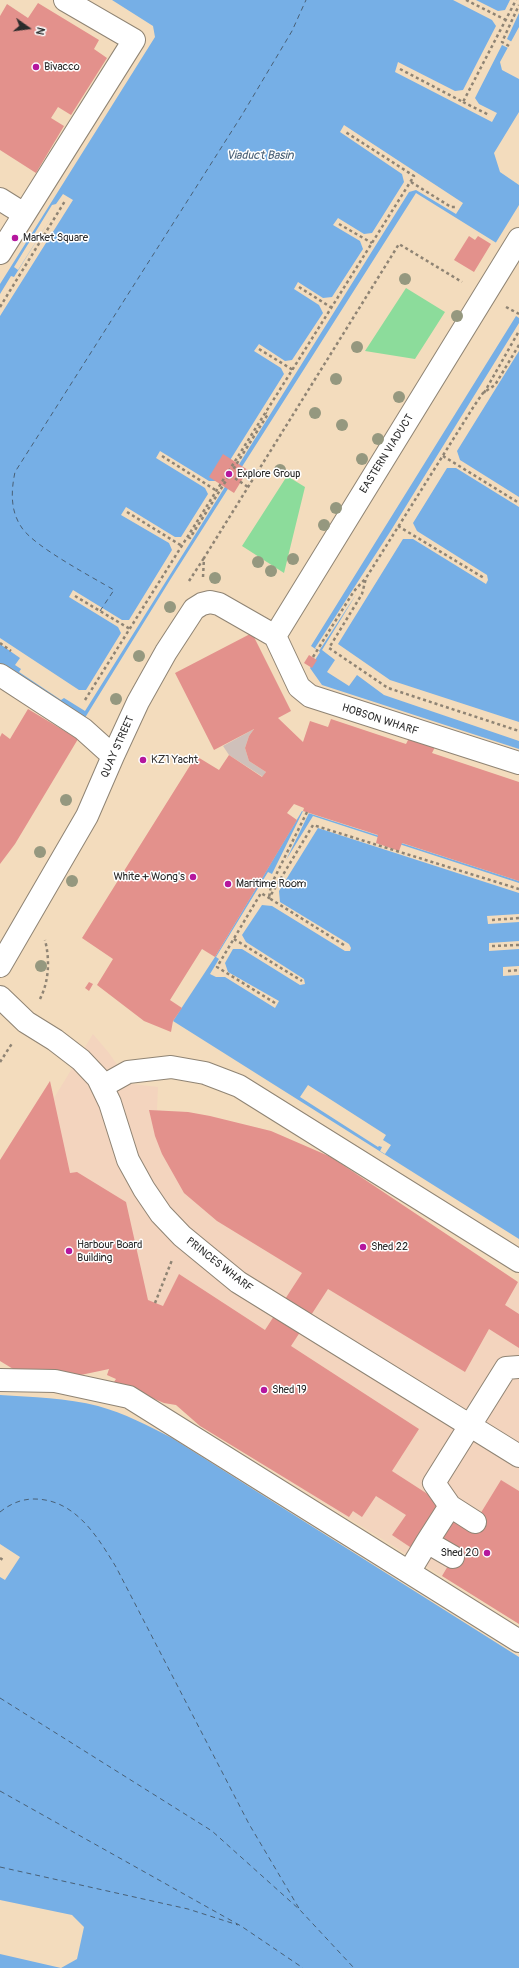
<!DOCTYPE html>
<html>
<head>
<meta charset="utf-8">
<style>
	body { margin:0 }
	#map { position:relative; width:519px; height:1968px; overflow:hidden; background:#f3dcbd; font-family:Pangolin,sans-serif }
	canvas { display:block }
	.north { position:absolute; left:8px; top:8px; width:40px; height:40px; -webkit-text-stroke:3px #fff; paint-order:stroke; rotate:104deg; font-size:11px; font-weight:700; line-height:16px; text-align:center; color:#2b2b2b }
	.north::after { content:''; display:block; margin:auto; width:14px; height:18px; background:#2b2b2b; clip-path:polygon(50% 0,100% 100%,50% 72%,0 100%) }
</style>
</head>
<body>
<div id="map">
<canvas width="519" height="1968"></canvas>
<div class="north">N</div>
</div>
<script>
const c = document.querySelector('canvas').getContext('2d');
c.lineJoin = 'round';
function fillPath(path, color) { c.fillStyle = color; c.fill(path, 'evenodd'); }
function stroke(path, color, width, dash) { c.strokeStyle = color; c.lineWidth = width; c.lineCap = dash ? 'butt' : 'round'; c.setLineDash(dash || []); c.stroke(path); }
function drawText(font, color, halo, rows, align = 'center') {
  c.font = font + ' Pangolin,sans-serif'; c.lineWidth = 3; c.setLineDash([]); c.textBaseline = 'middle'; c.strokeStyle = halo; c.fillStyle = color; for (const [text, x, y, turn = 0] of rows) {
    c.save(); c.translate(x, y); c.rotate((+turn || 0) * Math.PI / 180); c.textAlign = isNaN(turn) ? turn : align; if (halo) c.strokeText(text, 0, 0); c.fillText(text, 0, 0); c.restore();
  }
}
const built = new Path2D(`
	M93,1034L109,1053L118,1066L124,1083L158,1087L157,1110L188,1112L210,1116L271,1131L331,1157L519,1283V1624L200,1426L176,1405L164,1403L114,1382L116,1379L109,1369L38,1384L0,1361V1160L50,1081L54,1098Z`);
const industrial = new Path2D(`
	M254,729L249,736L245,748L249,761L266,772L263,777L229,755L223,746Z`);
const green = new Path2D(`
	M406,288L445,312L415,359L365,351Z
	M287,476L305,487L284,573L242,546Z`);
const water = new Path2D(`
	M112,0H519V27L500,62L502,70L519,79V112L494,153L500,172L519,185V257L416,193L170,580L83,721L60,703L0,663V284L155,37L153,26Z
	M516,316L519,318V749L322,685L310,668L320,652L311,646Z
	M302,811L519,881V1239L173,1021L215,957Z
	M0,1395C32,1397 67,1398 98,1406C124,1413 149,1426 172,1438L519,1657V1968H0V1954L61,1968L77,1959L84,1927L72,1915L0,1900Z`);
const pier = new Path2D(`
	M453,0H476L498,11L505,10L510,0H519V13L507,39L512,42L508,48L502,45L475,98L479,104L497,113L492,122L395,72L398,62L455,91L463,90L496,26L492,20Z
	M344,125L463,203L456,214L416,190L409,192L85,711L64,698L61,700L19,672L21,669L15,665L20,658L0,644V638L79,690H86L121,633L118,627L69,597L73,590L122,620H129L172,550L169,543L121,515L126,507L175,537H181L208,494L205,488L156,458L160,451L209,481H217L284,374L281,368L254,351L259,344L285,361L292,360L323,313L319,305L294,289L298,282L323,298L332,297L363,249L360,241L333,225L338,218L364,234L372,233L404,182L402,174L340,132Z
	M63,194L73,200L0,316V294L11,276L14,277L54,213L18,270L14,267L52,205L56,204Z
	M519,205V259L495,244Z
	M519,323V351L457,451L460,460L519,497V507L456,468H447L413,523L417,531L487,575L488,580L486,584L413,539H403L338,644L390,680L519,722V741L384,695L357,675L349,686L327,672L335,660L322,650L357,593L319,651L315,648L390,532Z
	M303,811L309,813L286,860L313,816L519,883V893L318,828L279,891L280,902L349,944L351,948L350,951H345L272,906L262,905L242,935L246,942L304,979L305,984L300,985L242,949H233L225,963L228,972L279,1001L275,1008L225,977H216L210,974L219,959L216,957L268,872L272,874Z
	M519,914V922L488,924L487,916Z
	M519,941V949L489,951V943Z
	M519,966V975L503,976V967Z
	M308,1085L386,1135L383,1140L391,1145L385,1154L380,1151L382,1147L379,1146L378,1147L300,1097Z
	M0,1544L20,1557L5,1580L0,1577Z`);
const ferry = new Path2D(`
	M100,611L114,590C92,577 35,547 22,528C10,511 11,491 15,472L242,115L292,31L306,0
	M0,1512C10,1504 21,1499 34,1499C75,1499 97,1536 116,1567L249,1824L300,1910
	M0,1698L212,1831L300,1910L354,1968
	M0,1791L241,1926L303,1968
	M0,1867L188,1909L238,1925`);
const building = new Path2D(`
	M38,3L99,40L94,49L107,58L71,115L58,107L51,118L64,126L36,173L0,150V16L7,4L28,18Z
	M469,236L475,240L478,236L491,244L474,272L454,260Z
	M223,454L248,470L234,493L209,477Z
	M252,633L291,711L278,718L303,742L310,721L328,727L331,719L406,744L409,738L435,747L432,753L519,782V881L402,843L399,851L376,843L378,835L303,811L304,808L294,804L287,813L297,820L215,957L202,949L170,1000L182,1008L173,1021L171,1032L144,1021L97,985L113,959L82,938L196,756L219,770L229,755L262,777L266,772L249,761L245,748L249,736L254,729L214,750L175,673Z
	M309,655L317,660L312,668L304,663Z
	M28,709L78,739L15,844L0,864V737L2,733L10,739Z
	M89,982L93,984L89,991L85,988Z
	M50,1081L70,1173L77,1172L126,1202L148,1300L163,1306L179,1274L265,1330L302,1273L217,1221L184,1193L162,1154L155,1136L149,1110L188,1112L210,1116L271,1131L331,1157L518,1282L505,1305L519,1314V1348L489,1329L465,1372L328,1289L291,1346L419,1429L392,1471L474,1524L501,1480L519,1491V1624L442,1576L458,1549H413L392,1535L406,1515L376,1496L362,1517L353,1511L349,1517L200,1426L176,1405L164,1403L114,1382L116,1379L107,1375L109,1369L38,1384L0,1361V1160Z`);
const path = new Path2D(`
	M466,0L506,20
	M509,46L502,42L519,5
	M400,69L463,102L516,0
	M463,102L489,115
	M411,182L451,207H455
	M339,224L372,243
	M299,287L332,308
	M0,307L65,201
	M506,307L519,314
	M519,345L495,385L483,393L474,406L366,578L362,594L329,648L388,688L519,731
	M259,349L293,370
	M484,393L519,331
	M162,456L217,491
	M443,456L519,503
	M230,475L248,487
	M127,512L182,546
	M398,526L484,578
	M188,537L190,538L268,414L266,413
	M203,577L204,558L399,244L462,282
	M189,581L204,558
	M75,596L130,629
	M0,643L11,651
	M313,657L354,591L366,578
	M85,700L414,176L344,131
	M307,812L271,885L269,898L344,945
	M492,920L519,918
	M234,939L302,981
	M492,946L519,945
	M508,971L519,970
	M40,999C49,981 50,960 45,940
	M275,1003L217,967L261,893L269,898L313,825L519,889
	M0,1062L13,1042
	M155,1303L172,1260
	M0,1558L3,1560`);
const minor = new Path2D(`
	M0,199L24,214
	M0,253L134,40L65,0
	M275,636L519,239
	M0,675L83,729L113,756
	M0,966L87,816L113,756L138,702L166,652L194,609L202,604L210,602L219,604L275,636L299,687L310,696L519,763
	M0,997L26,1022L55,1040L81,1060L98,1078L110,1103L128,1160L144,1189L161,1214L182,1236L238,1282L519,1456
	M103,1086L128,1072L171,1067L205,1073L239,1086L519,1261
	M0,1380L55,1381L129,1397L519,1641
	M450,1506L427,1542L453,1557
	M475,1522L450,1506L434,1483L506,1368L519,1367
	M409,1572L427,1542`);
const trees = [
	[405,279],
	[457,316],
	[357,347],
	[336,379],
	[399,397],
	[315,413],
	[342,425],
	[378,439],
	[362,459],
	[280,470],
	[336,508],
	[324,525],
	[293,559],
	[258,562],
	[271,571],
	[215,578],
	[170,607],
	[139,656],
	[116,699],
	[66,800],
	[40,852],
	[72,881],
	[41,966]
];
const markers = [
	[36,67,4,"#b5179e"],
	[15,238,4,"#b5179e"],
	[229,474,4,"#b5179e"],
	[143,760,4,"#b5179e"],
	[193,877,4,"#b5179e"],
	[228,884,4,"#b5179e"],
	[363,1247,4,"#b5179e"],
	[69,1251,4,"#b5179e"],
	[264,1390,4,"#b5179e"],
	[487,1553,4,"#b5179e"]
];
const poiNames = [
	["Bivacco",44,67],
	["Market Square",23,238],
	["Explore Group",237,474],
	["KZ1 Yacht",151,760],
	["White + Wong's",185,877,"right"],
	["Maritime Room",236,884],
	["Harbour Board",77,1245],
	["Building",77,1258],
	["Shed 22",371,1247],
	["Shed 19",272,1390],
	["Shed 20",479,1553,"right"]
];
const streetNames = [
	["EASTERN VIADUCT",387,454,-58],
	["HOBSON WHARF",380,720,18],
	["QUAY STREET",118,747,-66],
	["PRINCES WHARF",219,1265,38]
];
const waterNames = [
	["Viaduct Basin",260,156]
];
fillPath(built, '#f3d4be');
fillPath(industrial, '#cfc0ba');
fillPath(green, '#8cdc9b');
fillPath(water, '#76afe6');
fillPath(pier, '#f3dcbd');
stroke(ferry, '#496076', 1, [5, 4]);
fillPath(building, '#e3918c');
stroke(minor, '#8f8474', 24);
stroke(path, '#8f8474', 2.5, [3, 3]);
stroke(minor, '#fff', 22);
c.fillStyle = '#95987f';
for (const [x, y] of trees) { c.beginPath(); c.arc(x, y, 6, 0, 2 * Math.PI); c.fill(); }
for (const [x, y, r, color] of markers) { const dot = new Path2D(); dot.arc(x, y, r, 0, 2 * Math.PI); c.fillStyle = color; c.fill(dot); stroke(dot, '#fff', 1.5); }
drawText('11px', '#2b2b2b', '#fff', poiNames, 'left');
drawText('11px', '#2b2b2b', '#fff', streetNames);
drawText('italic 12px', '#496076', '#fff', waterNames);
</script>
</body>
</html>
